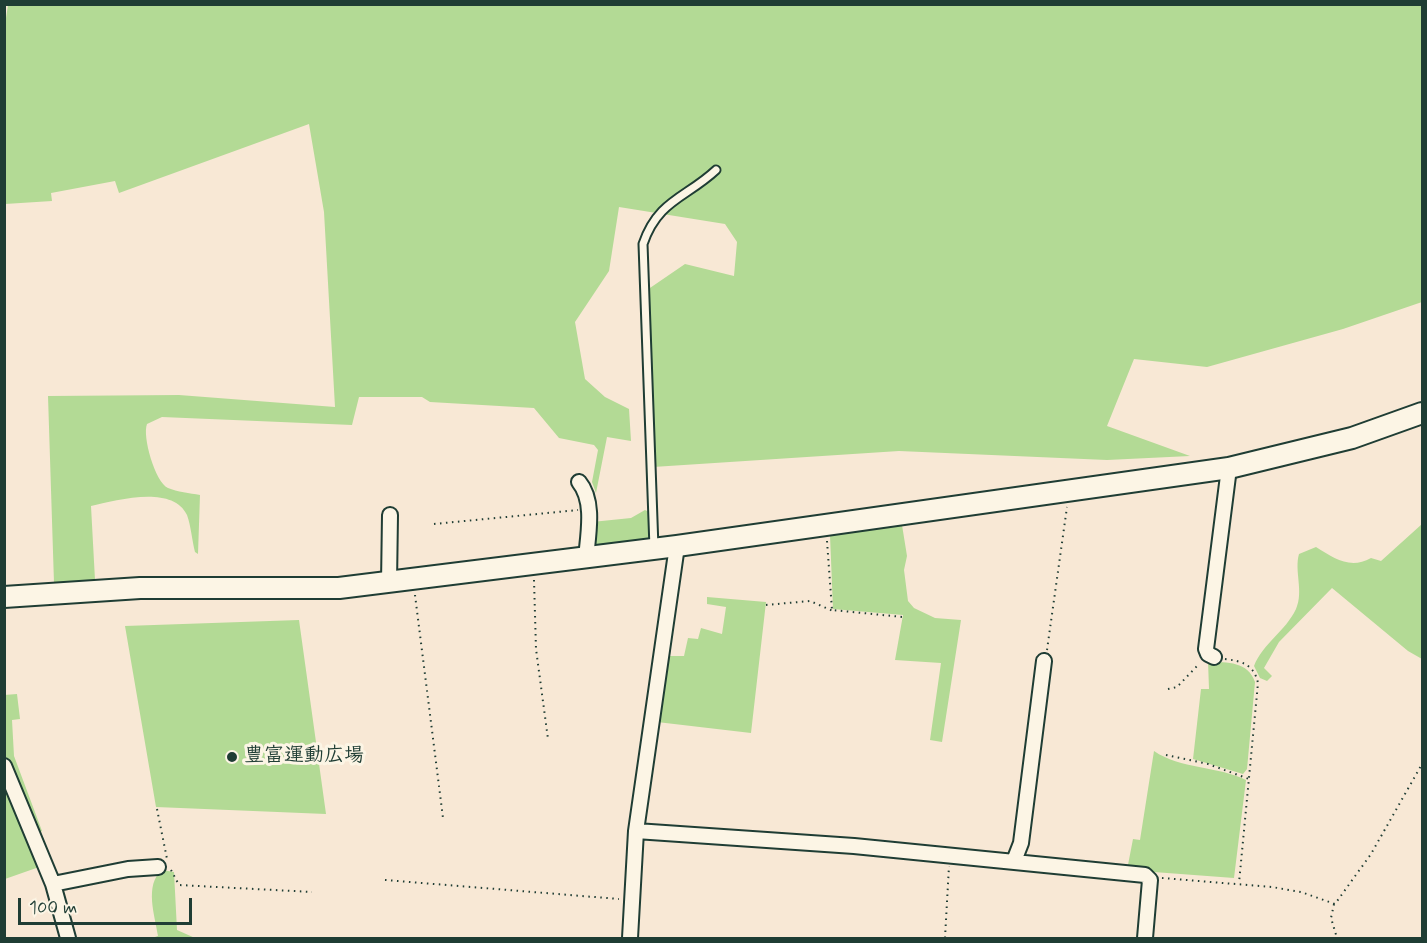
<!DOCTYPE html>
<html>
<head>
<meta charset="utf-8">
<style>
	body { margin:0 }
	#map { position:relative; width:1427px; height:943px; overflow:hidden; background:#f8e8d5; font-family:Mynerve,sans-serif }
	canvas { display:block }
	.frame { position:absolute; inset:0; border:6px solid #1f3d34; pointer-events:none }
	.scale { position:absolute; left:18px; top:898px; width:174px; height:27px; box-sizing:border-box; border:3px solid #1f3d34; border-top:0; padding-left:8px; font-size:18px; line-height:21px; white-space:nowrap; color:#1f3d34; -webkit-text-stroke:4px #fcf5e5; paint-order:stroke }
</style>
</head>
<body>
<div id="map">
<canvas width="1427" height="943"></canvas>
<div class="frame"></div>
<div class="scale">100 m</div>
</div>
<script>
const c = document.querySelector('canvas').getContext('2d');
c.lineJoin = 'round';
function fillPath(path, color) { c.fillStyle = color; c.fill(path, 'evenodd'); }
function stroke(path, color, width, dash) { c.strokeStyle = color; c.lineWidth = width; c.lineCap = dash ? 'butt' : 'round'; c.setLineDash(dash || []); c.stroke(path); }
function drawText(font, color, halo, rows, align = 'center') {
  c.font = font + ' Mynerve,"Klee One",sans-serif'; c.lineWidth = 6; c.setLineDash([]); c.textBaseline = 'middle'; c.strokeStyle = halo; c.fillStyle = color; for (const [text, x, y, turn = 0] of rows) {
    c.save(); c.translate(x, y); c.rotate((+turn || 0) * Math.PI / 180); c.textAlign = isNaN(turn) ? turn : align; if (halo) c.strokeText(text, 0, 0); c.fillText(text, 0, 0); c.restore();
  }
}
const green = new Path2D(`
	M8,5H1422V302L1343,329L1207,367L1134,359L1107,426L1190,456L1107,460L899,451L653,467L647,290L685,264L734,276L737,242L725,224L619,207L609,271L575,322L585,379L605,397L629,409L631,441L607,437L596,493L592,482L598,450L594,445L559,438L534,408L430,402L422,397H359L352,425L162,417L147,424C142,436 155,482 168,488C177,492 190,493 200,495L198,554L195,552C192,540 191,526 187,515C172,484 115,501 91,506L95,580L54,583L48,396L179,395L335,407L324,212L309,124L119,193L115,181L51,193L52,201L5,204L4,31Z
	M645,510L649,512L650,541L594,549L592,546V522L631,518Z
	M1422,524V659L1408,651L1332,588L1279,642L1264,668L1272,676L1267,681L1260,678L1254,666C1263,643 1285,632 1296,609C1304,591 1294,571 1299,554L1316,547C1334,558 1350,570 1371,558L1381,561Z
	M902,525L907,556L904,570L908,601L914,608L935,618L961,620L942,742L930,740L941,663L895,660L903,615L833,609L830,535Z
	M707,597L766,602L751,733L657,722L667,656H684L688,638L698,639L701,628L722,634L726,607L707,604Z
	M299,620L326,814L156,807L125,626Z
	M1208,661C1228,663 1248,661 1255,682L1247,769L1243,774L1193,759L1201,689H1209Z
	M17,694L20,719L12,720L14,756L42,831L36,834L5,756L4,695Z
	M1154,751C1180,769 1218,766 1246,780L1234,878L1127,870L1133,839L1140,840Z
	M4,776L42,866L5,879H4Z
	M162,870L174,872L177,930L195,938H152L158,936C155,916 144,885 162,870Z`);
const path = new Path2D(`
	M434,524L578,510
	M827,541L832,610L903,617
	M534,580L536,649L548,739
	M415,595L443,818
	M766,605L810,601L833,611
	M1047,650L1067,507
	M1225,659C1241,661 1254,664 1258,683L1239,883
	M1168,689L1177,687L1199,664
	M1166,755L1208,764L1249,779
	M157,809L167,859
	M171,870L179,885L312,892
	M1162,878L1272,887L1301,892L1335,904L1371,854L1422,764
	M385,880L619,899
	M1334,904L1331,918L1337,938
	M945,938L949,866`);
const lane = new Path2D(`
	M654,548L643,244C658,200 686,198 716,170`);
const street = new Path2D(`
	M579,482C595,501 588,535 586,558
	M389,583L390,515
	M1214,657L1208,654L1206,649L1229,468
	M4,766L53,884L68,938
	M636,831L854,846L1145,875L1150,880L1145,938
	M1014,861L1021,843L1044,661
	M53,884L128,869L158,867
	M630,938L636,831L677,546`);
const secondary = new Path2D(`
	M4,597L140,588H339L677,546L1229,468L1352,438L1422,413`);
const markers = [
	[232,757,6,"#1f3d34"]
];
const poiNames = [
	["豊富運動広場",244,757]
];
fillPath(green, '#b3da95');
stroke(lane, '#1f3d34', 11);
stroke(street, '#1f3d34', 18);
stroke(secondary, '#1f3d34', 24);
stroke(path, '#1f3d34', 2, [1.5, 4.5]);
stroke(lane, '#fcf5e5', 7);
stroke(street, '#fcf5e5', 14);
stroke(secondary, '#fcf5e5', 20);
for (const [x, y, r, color] of markers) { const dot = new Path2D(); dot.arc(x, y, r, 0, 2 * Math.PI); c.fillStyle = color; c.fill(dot); stroke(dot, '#fcf5e5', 2); }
drawText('bold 20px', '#1f3d34', '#fcf5e5', poiNames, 'left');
</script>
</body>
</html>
